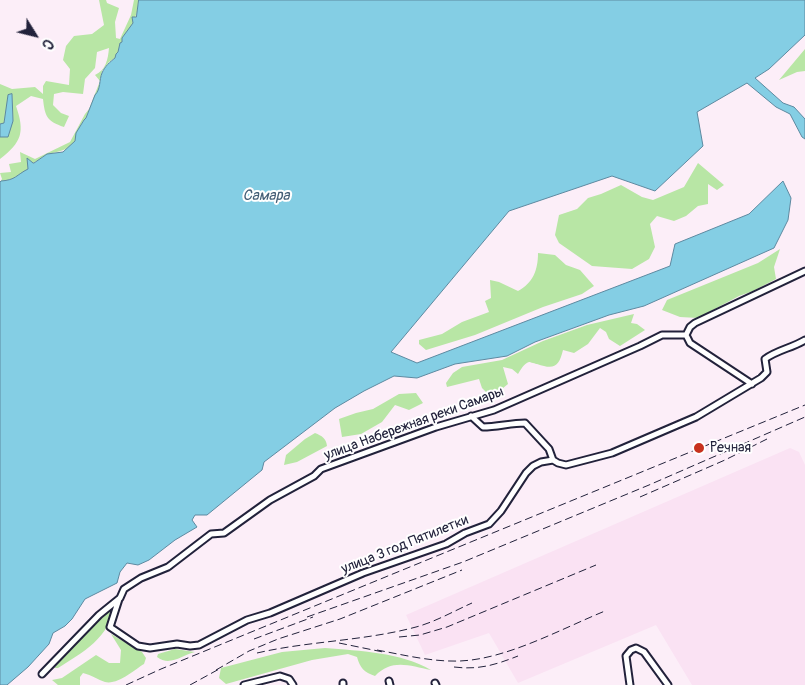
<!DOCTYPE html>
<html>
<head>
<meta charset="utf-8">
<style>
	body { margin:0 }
	#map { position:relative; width:805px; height:685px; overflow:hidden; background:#fceef8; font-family:Pangolin,sans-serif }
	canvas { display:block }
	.north { position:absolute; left:10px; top:10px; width:50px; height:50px; -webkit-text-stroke:4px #fff; paint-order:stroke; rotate:126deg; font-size:14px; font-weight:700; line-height:20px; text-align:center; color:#22223b }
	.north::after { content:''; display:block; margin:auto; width:18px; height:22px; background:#22223b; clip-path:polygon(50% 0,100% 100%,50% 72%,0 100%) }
</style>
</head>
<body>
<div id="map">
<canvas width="805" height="685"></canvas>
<div class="north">С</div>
</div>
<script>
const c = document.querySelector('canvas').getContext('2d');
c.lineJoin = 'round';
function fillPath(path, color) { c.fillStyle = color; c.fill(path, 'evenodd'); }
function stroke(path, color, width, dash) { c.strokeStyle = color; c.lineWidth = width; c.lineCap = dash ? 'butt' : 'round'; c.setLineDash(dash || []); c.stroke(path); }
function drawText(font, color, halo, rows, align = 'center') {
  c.font = font + ' Pangolin,sans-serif'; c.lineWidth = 4; c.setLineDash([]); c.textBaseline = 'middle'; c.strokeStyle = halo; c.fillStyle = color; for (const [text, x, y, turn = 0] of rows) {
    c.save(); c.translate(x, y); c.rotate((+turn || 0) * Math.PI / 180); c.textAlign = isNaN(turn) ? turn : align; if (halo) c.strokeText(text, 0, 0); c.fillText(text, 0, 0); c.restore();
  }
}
const built = new Path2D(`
	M790,448L799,452L805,465V685H692L656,625L518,683L489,633L425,655L406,615Z`);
const green = new Path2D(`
	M99,0H106L107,3L119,8L115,22L116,38L120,39L131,15L134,0H139L137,12L132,26L122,38L123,42L115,58L109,62L102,71L98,93L95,95L86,118C78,125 79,136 74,142C66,152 57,151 46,155C42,157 37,161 33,163L28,160V169C19,176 13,180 1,181L0,182L2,179L0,173L11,172L9,164L21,162L20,152L35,159L70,142L85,114L89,109L100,81L95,75C106,70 108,59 109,48L97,52L95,68L85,79L83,94L63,92L54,94L53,105L61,113L69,116L64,127C47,121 45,117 43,99L31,96L16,106C25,132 22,142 0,159V137L13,121L12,94L4,123L0,124V84L12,89L35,87L43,94V86L46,81L69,85L70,69L63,60L66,46L74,36L92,34L104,25Z
	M805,49V71L797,72L779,80Z
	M698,163L724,185L717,190L708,184V204L698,206L686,216L674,221L657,216L650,224L655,247L649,259L632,269L592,266L559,243L555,235L559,215L577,209L588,198L601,194L621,185L642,197L653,200L684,187Z
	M780,249L774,267L776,279L753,291L739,296L698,318L680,317L662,310L667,300L758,263Z
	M538,253L555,255L566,265L580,270L594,286L582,294L543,307L475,335L426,350L419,344V340L442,334L462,322L489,312L485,301L491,298L490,280L499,282L518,291C533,283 538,270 538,253Z
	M634,314L631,323L637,324L645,330L620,346L609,339L606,332L600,328L588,344L574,353L563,350C559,367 554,370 537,364C536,364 530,362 529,362C524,363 520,371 518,374L512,369L503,367L508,384L497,393L486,392L482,388L479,379L447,387L446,383L453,373L462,367L502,360L543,341L587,325Z
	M416,393L423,403L409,410L395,405L382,422L361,434L342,437L339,419L356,413L373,409L399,394Z
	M315,433C322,436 326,438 327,446L297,462L284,465L286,455L305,439Z
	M114,605C111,637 82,653 58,668H54L96,621Z
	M111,634L142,652L146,658L144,664C134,670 118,685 105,682C98,680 92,675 83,673L80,677V685H58L52,680L62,678L96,655L109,663H120L121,650Z
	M325,648C360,651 400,652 431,670C410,666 392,658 375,676C364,672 360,668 357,657L348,654L312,660L226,684L219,678L221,668L282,652Z
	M175,649L195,652C182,655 170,667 157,657L158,654Z`);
const water = new Path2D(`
	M139,0H805V35L769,69L755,78L783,103L794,107L805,119V139L802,137L790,114L776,107L747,83L697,112L703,146L655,191L612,176L509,211L391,352L417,363L670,266L675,244L749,214L783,181L791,198L788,220L774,248L644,306L609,315L535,342L507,356L455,364L417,378L394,376L364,391L335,408L264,462L262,470L207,515H195L192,520L197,527L175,540L149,560L138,565L127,563L120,572L117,583L85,599L72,619L65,626L53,633L49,644L28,667L7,685H0V182L1,181C16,180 16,175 28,169L27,158L33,163H34L47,154L63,152L75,141L76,133L84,120L86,118L95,95C101,89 99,80 102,73C105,66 110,62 115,58L116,54L118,52L120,43L122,42V38L133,23L132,17H136Z
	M12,94L13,121L8,137H0V124L4,123L8,95Z`);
const minor = new Path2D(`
	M686,335L690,343L752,384
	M471,416L483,427C497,427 511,423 525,423L549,449L553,460
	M119,599L110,627L138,646L150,648L177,644L190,646L199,645L247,620L270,613L363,573L446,544L465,533L489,524L501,511L526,473L533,466L541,462L553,460L558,463L566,465L612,453L696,417L761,378L767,372L765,359C777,350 792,348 805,340
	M42,674L99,615L120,598L124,589L141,578L168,567L211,534L224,533L270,500L314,476L321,469L436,427L494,410L640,346L662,335H686L690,327L695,323L805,271
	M389,681L390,685
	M343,683V685
	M435,683L436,685
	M244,685L280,676L289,679L293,685
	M630,685L626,656L631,650L636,648L644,652L668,685`);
const rail = new Path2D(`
	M640,497L725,460L767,439
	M307,617L463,562L649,485L805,417
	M399,637L420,635L447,627L596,565
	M254,639L313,617
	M339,643L383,652
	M377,650C404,655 432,662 460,661C507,659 561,629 605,611
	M257,653C309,641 364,641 416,627C435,622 454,611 472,603
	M454,667C479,670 495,665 518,656
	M216,670L249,651L278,639L340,619L462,570
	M126,685L161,669L805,405
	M190,685L221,668`);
const markers = [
	[699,448,6,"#c8321e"]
];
const streetNames = [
	["улица Набережная реки Самары",414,424,-20],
	["улица 3 год Пятилетки",405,545,-22]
];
const poiNames = [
	["Речная",710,448]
];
const waterNames = [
	["Самара",266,196]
];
fillPath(built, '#fae2f3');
fillPath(green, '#b8e6a5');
fillPath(water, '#84cee4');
stroke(water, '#5d89a0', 1);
stroke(minor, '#22223b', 9);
stroke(minor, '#fff', 5);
stroke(rail, '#22223b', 1, [8, 4]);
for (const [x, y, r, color] of markers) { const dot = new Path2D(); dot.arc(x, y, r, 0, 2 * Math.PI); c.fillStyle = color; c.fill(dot); stroke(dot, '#fff', 2); }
drawText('14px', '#22223b', '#fff', streetNames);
drawText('14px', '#22223b', '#fff', poiNames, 'left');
drawText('italic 15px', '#445e76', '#fff', waterNames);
</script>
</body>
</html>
